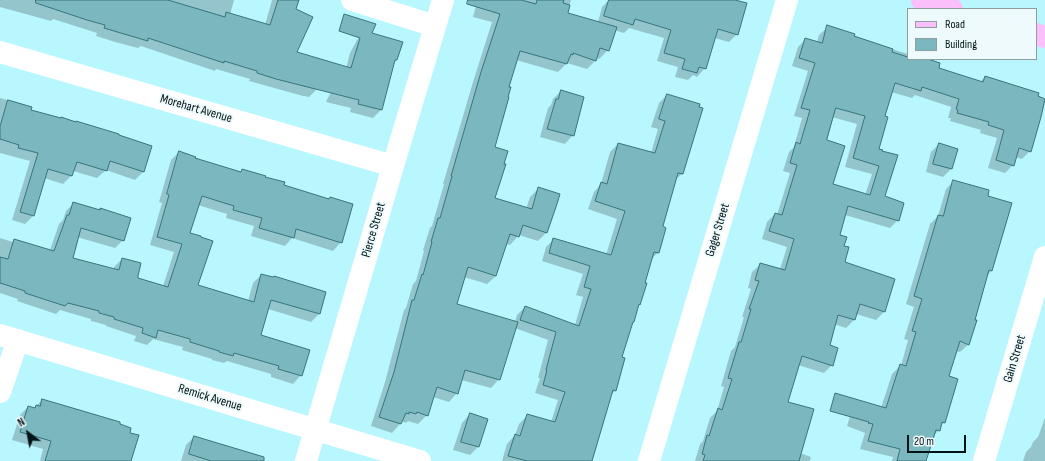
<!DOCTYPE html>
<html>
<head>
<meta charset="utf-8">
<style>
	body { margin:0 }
	#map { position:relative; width:1045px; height:461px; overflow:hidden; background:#b9f7ff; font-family:"Sofia Sans Condensed",sans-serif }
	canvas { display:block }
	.legend { position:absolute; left:907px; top:8px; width:130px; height:52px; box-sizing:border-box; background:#eefafb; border:1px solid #8f9ea0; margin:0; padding:5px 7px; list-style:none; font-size:12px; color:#001417 }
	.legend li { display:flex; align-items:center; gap:8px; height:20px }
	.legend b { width:20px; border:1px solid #8f9ea0 }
	.north { position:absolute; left:8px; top:413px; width:40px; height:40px; -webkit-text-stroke:3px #eefafb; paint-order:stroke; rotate:328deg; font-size:11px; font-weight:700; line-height:16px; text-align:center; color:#001417 }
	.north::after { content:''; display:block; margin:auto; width:14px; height:18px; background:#001417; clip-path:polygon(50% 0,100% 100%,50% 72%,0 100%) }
	.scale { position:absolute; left:907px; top:435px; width:59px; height:18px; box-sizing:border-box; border:2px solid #001417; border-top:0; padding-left:5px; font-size:12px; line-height:14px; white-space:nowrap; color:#001417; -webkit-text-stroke:3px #eefafb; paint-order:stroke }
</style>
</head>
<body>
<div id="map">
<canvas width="1045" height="461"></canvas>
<ul class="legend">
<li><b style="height:5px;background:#fbc0fc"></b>Road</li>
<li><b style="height:11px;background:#7ab7bf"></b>Building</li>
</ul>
<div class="north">N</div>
<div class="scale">20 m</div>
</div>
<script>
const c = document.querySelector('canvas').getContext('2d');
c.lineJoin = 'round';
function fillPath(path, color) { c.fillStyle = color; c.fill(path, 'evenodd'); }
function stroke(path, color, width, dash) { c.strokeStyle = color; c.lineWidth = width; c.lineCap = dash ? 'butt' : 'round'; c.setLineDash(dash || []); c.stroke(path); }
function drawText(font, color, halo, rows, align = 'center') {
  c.font = font + ' "Sofia Sans Condensed",sans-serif'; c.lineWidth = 4; c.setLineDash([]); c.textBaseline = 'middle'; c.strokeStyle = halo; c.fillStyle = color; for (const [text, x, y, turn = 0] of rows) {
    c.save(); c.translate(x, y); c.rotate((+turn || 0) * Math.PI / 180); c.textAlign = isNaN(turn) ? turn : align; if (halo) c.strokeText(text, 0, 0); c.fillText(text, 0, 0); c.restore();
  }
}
const shadow = new Path2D(`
	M0,0H234L230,15L265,25L272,0H298L295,10V53L317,89L309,97L304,96H303L249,81L250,79L216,69L215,71L141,46L138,48L115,42L96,36L97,33L53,19L51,21L0,7Z
	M479,0H571L567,13L598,22L602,7L609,0H731L737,34L729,42L714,38L705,68L697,77L693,75L688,80L675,77L678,67L657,61L664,38L629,28L624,33L614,30L608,50L599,59L596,58V60L587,69L567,63L558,72L516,60L508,87L494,147V199L526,209L530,197L538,189L546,233L538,241L519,235L510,245L506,244L496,276L487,284L464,277L456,305L515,322L517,315L525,307L575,325L583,297L576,295L583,274L542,261L546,247L554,239L606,255L617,219L588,209L594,192L601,184L610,152L618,144L651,153L658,129L651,127L659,103L667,95L682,174L675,180L661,227L665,228L658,253L651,259L644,284L639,304L638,306L620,358L624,359L615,391L610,395L590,461H502L507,444L515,435L519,424L527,416L551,422L558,400L535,393L540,378H538L548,340L515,328L499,379L491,388L461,380L457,393L449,402L433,397L427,415L418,424L408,421L406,423L401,421L400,424L392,433L371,426L385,382L404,310L406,308L413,284L416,281L424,251L423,250L430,228L432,226L444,184H443L473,82L492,22L473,17L477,2Z
	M828,27L853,37L908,54V59H925L937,68L980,82L985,77L1030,151L1022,159L1015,157L1013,165L1005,173L988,168L997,138L980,133L981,130L950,121L951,118H948L951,107L915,95L912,98L891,92L883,116L878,149L884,197L898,220L890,228L845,215L838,236L843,247V263L884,312L876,320L856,314L854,320L846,328L834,324L828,346L832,365L824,373L798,365L787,402L800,453L811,457L810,461H695L700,444L703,441L710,418L717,411L724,387L721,386L731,351L735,347L744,317H742L751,289L748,288L752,272L761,264L780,269L787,247L762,239L767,222L775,214L777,215L790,173L783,171L789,152L794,147L802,118L794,116L808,71L792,66L798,47L806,39L817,42L819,35ZM832,117L857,124L845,167L872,174L865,195L832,184L825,141ZM1014,146L1027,149V151L1014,147Z
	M365,32L396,60L394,62L381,110L373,118L350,112L351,108L326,102L339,76L346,69L350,53L357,40Z
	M561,91L573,135L565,144L540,137L548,108L551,105L553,99Z
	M0,98L31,107L30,110L143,172L135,180L106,170L97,178L73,171L71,176L63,184L44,178L33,216L25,224L12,220L30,161L0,153Z
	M939,144L951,169L943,177L926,172L931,152Z
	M179,152L194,158L240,172L243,170L283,185L328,200L330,198L341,242L333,251L292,238L285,246L251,236L254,226L226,218L227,214L198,205L189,233L197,286L248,301L253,283L261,275L319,314L311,322L268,309L260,335L301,375L293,384L271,377V374L227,361L224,363L212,360V359L182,350L183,347L153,339L147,345L134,341L136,336L106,326V325L91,321V319L60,310L56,314L17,301L18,299L0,293V238L13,242L15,240L50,250L59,224L63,220L66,211L74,203L123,240L115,248L77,237L71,258L114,270V267L122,259L137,278L163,286L174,252L150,245L162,203L159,202L171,160Z
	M954,181L986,196L1011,203L991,271L987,276L969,344L960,352L956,351L948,377L944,423L940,426L939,430L933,436L925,461H892L893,457L860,449L865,433L847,426L852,410L881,408L892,374L900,366H901L908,340L904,339L914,307L906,304L930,224L938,216L946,189Z
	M42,400L130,461H40L43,449L12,440L20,415L28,407L33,409Z
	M470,414L486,419L478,447L470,455L453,450L462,423Z
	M1045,418V461H1023L1026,452L1031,447L1033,442L1038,437Z
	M194,437L259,461H181L186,445Z`);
const building = new Path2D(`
	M36,0H168L225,17L226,12L270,25L278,0H299L296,9L313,17L297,52L351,68L360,38L339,31L344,14L376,24L372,33L403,42L397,60H395L382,110L358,104L359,100L276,79L257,73V71L224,61V63L148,38V41L124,34L104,28L105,25L87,20L36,3Z
	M468,0H521L536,4L537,0H564L563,3L570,5L568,13L617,27L609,51L600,48L596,61L573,53V55L571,54L567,64L520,51L509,87H511L508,97H509L495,147L508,151L504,164H506L495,198L532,209L538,187L560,194L557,204L547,233L523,225L519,237L510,234L496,276L468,267L457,304L518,322L500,380L465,370L458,394L437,387L428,416L417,412L416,414L409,412V414L406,413L401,424L379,417L394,372L412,300H414L422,274L423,275L432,242H431L438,218H440L452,176H451L481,72L500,14L467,4Z
	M609,0H735L747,3L738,35L718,29L706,69L699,67L697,73L682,69L685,59L664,53L671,30L635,19L633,25L604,16Z
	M827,25L855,34L854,36L893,49L892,52L908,57V59H928L940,63L939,68L983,82L985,76L1039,93L1038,96L1045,99L1041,117L1031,152L1019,148L1014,166L996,160L1004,130L988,125L989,122L957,113L958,110L956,109L959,99L922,87L921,91L895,83L885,116L888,117L879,149L883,150L882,151L898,155L885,196L904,203L899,221L848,206L840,235L847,237L844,246L849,247L845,262L895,279L885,312L860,304L855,320L838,315L830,345L838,348L833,366L802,356L788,402L814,409L799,461H703L705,455L702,454L707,435L709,436L718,408L722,410L732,379L728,378L739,342H741L751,309H749L759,281L755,280L760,263L785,270L794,239L769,231L775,213L782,215L797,165L790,163L796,142L800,144L810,110L801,108L815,63L799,58L805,38L822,43ZM836,108L865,116L853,158L879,166L870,195L833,184L845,146L827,140Z
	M561,90L584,97L574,136L547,129L556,99H558Z
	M667,94L700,104L699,107L703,108L683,174L678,173L663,226L666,228L659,253L654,252L645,283H647L640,305L639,304L634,322H633L622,357L625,358L616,391L613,390L592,461H527L508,456L515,434L520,436L527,414L555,422L565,392L543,385L547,370H546L556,332L520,320L525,306L579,326L591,289L584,287L590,266L549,253L553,238L611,255L625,211L595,201L601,182L607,184L618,143L655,153L665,121L659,119Z
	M8,100L32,107L31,110L61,118V117L76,122V121L119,134V135L152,146L144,172L110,161L107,171L77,162L72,176L48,169L34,216L20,212L38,153L18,148L19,145L0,139V127Z
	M939,143L958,149L952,169L933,164Z
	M179,151L196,157L195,158L241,172L242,169L266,176L265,177L285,182L284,185L329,199L330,197L353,204L342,243L296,229L294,238L259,228L262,218L233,210L234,206L202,196L190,233L201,236V237L213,241L198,285L254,302L261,274L273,277L274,276L326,292L320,314L271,300L261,335L310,350L302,376L278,369L279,366L234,353L233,356L219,352V351L190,342V339L158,330L156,338L142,333L143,328L114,319V317L99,313V311L68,303L65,306L25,293V291L0,283V257L8,259L14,239L54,251L67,215H69L73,202L100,210V208L131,218L124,241L81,228L73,258L119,270L122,258L141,263L138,276V278L168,287L182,244L157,237L169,195L167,194Z
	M953,180L989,190L988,196L1012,203L992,271L989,270L975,320H977L969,345L960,341L949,376L958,379L945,423L942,422L940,431L936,430L926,461H897L900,449L868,441L873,424L868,423L869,422L830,411L835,393L886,408L900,364L906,366L916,332L912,331L922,299L914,296L938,215L943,216Z
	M42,399L120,422V424L131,428L130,433L139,435L131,461H45L51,441L20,432L28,406L35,408L36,405L40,406Z
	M470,413L488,419L479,447L461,442Z
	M194,436L264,457V461H211L189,454Z`);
const minor = new Path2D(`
	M352,0L435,26
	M0,52L393,166
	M0,335L420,461
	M0,392L18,340
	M306,461L393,166L443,0
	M649,461L787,0
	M984,461L1045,257`);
const major = new Path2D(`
	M922,0L952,9
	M1036,34L1045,37`);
const streetNames = [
	["Morehart Avenue",196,109,16],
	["Pierce Street",374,230,-74],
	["Gager Street",718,230,-73],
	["Gain Street",1015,359,-73],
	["Remick Avenue",210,398,17]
];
fillPath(shadow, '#0003');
fillPath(building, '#7ab7bf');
stroke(building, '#38747c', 1);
stroke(minor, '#fff', 22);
stroke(major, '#fbc0fc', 22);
drawText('13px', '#001417', '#eefafb', streetNames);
</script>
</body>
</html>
